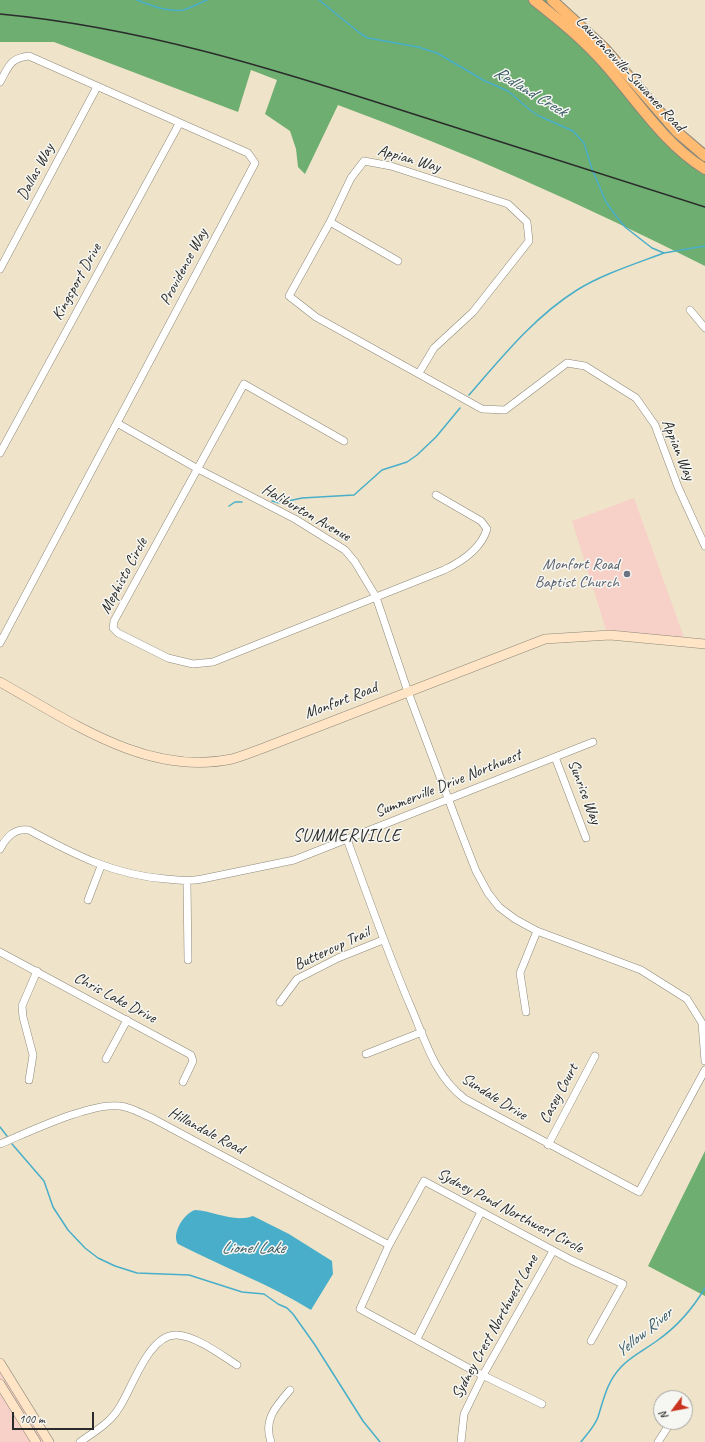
<!DOCTYPE html>
<html>
<head>
<meta charset="utf-8">
<style>
	body { margin:0 }
	#map { position:relative; width:705px; height:1442px; overflow:hidden; background:#efe4c9; font-family:Caveat,sans-serif }
	canvas { display:block }
	.north { position:absolute; left:653px; top:1390px; width:40px; height:40px; box-sizing:border-box; background:#f6f6f2; border:1px solid #a5a5a2; border-radius:50%; rotate:238deg; font-size:11px; font-weight:700; line-height:16px; text-align:center; color:#2b2b2b }
	.north::after { content:''; display:block; margin:auto; width:14px; height:18px; background:#c8321e; clip-path:polygon(50% 0,100% 100%,50% 72%,0 100%) }
	.scale { position:absolute; left:12px; top:1412px; width:82px; height:18px; box-sizing:border-box; border:2px solid #2b2b2b; border-top:0; padding-left:5px; font-size:12px; line-height:14px; white-space:nowrap; color:#2b2b2b; -webkit-text-stroke:3px #f6f6f2; paint-order:stroke }
</style>
</head>
<body>
<div id="map">
<canvas width="705" height="1442"></canvas>
<div class="north">N</div>
<div class="scale">100 m</div>
</div>
<script>
const c = document.querySelector('canvas').getContext('2d');
c.lineJoin = 'round';
function fillPath(path, color) { c.fillStyle = color; c.fill(path, 'evenodd'); }
function stroke(path, color, width, dash) { c.strokeStyle = color; c.lineWidth = width; c.lineCap = dash ? 'butt' : 'round'; c.setLineDash(dash || []); c.stroke(path); }
function drawText(font, color, halo, rows, align = 'center') {
  c.font = font + ' Caveat,sans-serif'; c.lineWidth = 3; c.setLineDash([]); c.textBaseline = 'middle'; c.strokeStyle = halo; c.fillStyle = color; for (const [text, x, y, turn = 0] of rows) {
    c.save(); c.translate(x, y); c.rotate((+turn || 0) * Math.PI / 180); c.textAlign = isNaN(turn) ? turn : align; if (halo) c.strokeText(text, 0, 0); c.fillText(text, 0, 0); c.restore();
  }
}
const built = new Path2D(`
	M634,498L685,640L607,633L572,521Z
	M0,1366L47,1442H0Z`);
const forest = new Path2D(`
	M0,0H549L656,104L705,160V266C586,206 463,151 338,105L305,174L298,167L296,149L290,131L265,114L277,80L251,70L238,112L54,42H0Z
	M705,1151V1296L648,1266Z`);
const water = new Path2D(`
	M195,1210C214,1211 234,1223 253,1216L289,1234L332,1261L333,1274L311,1310C270,1284 222,1267 178,1244C171,1234 184,1213 195,1210Z`);
const stream = new Path2D(`
	M137,0C152,6 167,12 183,10C191,8 199,3 207,0
	M319,0L361,34L368,38L418,47L437,53L485,81L508,91L530,110L539,116L573,131L584,143L592,169L606,202L616,216L625,227L652,248L664,253L705,246
	M469,395C502,357 534,317 577,290C603,274 635,264 664,253
	M272,501L279,503L302,498L354,495L382,470L407,462L417,455L436,437L460,408
	M229,506L235,502H242
	M0,1127L7,1136
	M12,1144L44,1181L53,1207L68,1230L85,1248L98,1258L115,1266L137,1273L189,1275L242,1292L264,1294L278,1304L287,1308L293,1314L315,1345L363,1421L380,1442
	M581,1442C587,1434 595,1426 598,1417C604,1398 607,1382 621,1367C631,1356 646,1349 658,1340C678,1326 693,1308 705,1288`);
const street = new Path2D(`
	M0,82C9,66 10,58 29,56L248,153L255,163L0,643
	M330,222L398,261
	M0,269L97,87
	M690,310L705,328
	M419,373L434,348L473,312L529,241L527,222L508,204L391,166L364,161L351,178L330,222L289,296L316,317L482,409L505,410L567,363L585,366L636,398L655,425L678,487L705,546
	M117,423L198,469L295,519L345,550L355,562L376,597L408,692L460,830L476,871L488,893L499,907L515,919L537,931L641,970L687,999L702,1023L705,1061
	M344,441L244,384L114,621L113,628L118,633L168,658L193,664L213,662L444,570C461,562 481,549 487,529L481,521L436,495
	M0,453L179,124
	M555,757L586,838
	M347,839C367,895 387,951 410,1005C425,1039 434,1076 465,1099L639,1192L705,1070
	M0,849C7,836 15,828 29,830C75,855 114,875 166,879C180,880 188,882 202,879L294,860L593,742
	M187,882L188,960
	M88,900L101,866
	M0,952L191,1055L193,1061L183,1082
	M280,1002L297,979L338,958L383,940
	M526,1012L520,973L537,931
	M366,1054L422,1032
	M106,1059L127,1020
	M29,1080L33,1055L23,1017L22,1006L37,971
	M0,1144C29,1132 91,1102 120,1106C131,1107 142,1114 152,1118L389,1245
	M548,1145L595,1056
	M417,1339L481,1212
	M542,1404L472,1370L360,1309L389,1245L424,1181L571,1260L623,1284L591,1341
	M80,1442C94,1432 110,1423 119,1408C132,1389 149,1333 177,1335C196,1336 221,1355 237,1365
	M271,1442C263,1420 276,1406 290,1390
	M461,1442L464,1414L483,1375L553,1251
	M658,1442L671,1422`);
const secondary = new Path2D(`
	M0,682C70,721 147,777 232,759C243,756 255,751 266,747L545,639L610,635L705,644
	M0,1363L49,1442
	M0,1384L36,1442`);
const primary = new Path2D(`
	M534,0C558,19 583,39 604,63C636,99 663,143 705,169
	M552,0L604,48L677,132L705,156`);
const rail = new Path2D(`
	M0,14C139,27 271,68 404,111C504,143 604,175 705,207`);
const markers = [
	[627,574,4,"#6b7280"]
];
const streetNames = [
	["Lawrenceville-Suwanee Road",630,74,47],
	["Appian Way",409,159,16],
	["Dallas Way",36,172,-62],
	["Providence Way",184,267,-62],
	["Kingsport Drive",77,282,-61],
	["Appian Way",678,450,68],
	["Haliburton Avenue",306,513,30],
	["Mephisto Circle",124,576,-62],
	["Monfort Road",341,701,-21],
	["Summerville Drive Northwest",448,784,-22],
	["Sunrise Way",584,792,69],
	["Buttercup Trail",332,949,-25],
	["Chris Lake Drive",115,998,28],
	["Casey Court",559,1094,-62],
	["Sundale Drive",494,1097,32],
	["Hillandale Road",206,1131,28],
	["Sydney Pond Northwest Circle",510,1211,28],
	["Sydney Crest Northwest Lane",495,1327,-61]
];
const worshipNames = [
	["Monfort Road",619,565],
	["Baptist Church",619,583]
];
const waterNames = [
	["Redland Creek",530,92,31],
	["Lionel Lake",253,1249],
	["Yellow River",644,1333,-39]
];
const neighbourhoodNames = [
	["SUMMERVILLE",347,837]
];
fillPath(built, '#f7d1c7');
fillPath(forest, '#6eae70');
fillPath(water, '#49aec9');
stroke(stream, '#49aec9', 1.5);
stroke(street, '#8d887a', 8);
stroke(secondary, '#8d887a', 10);
stroke(primary, '#8d887a', 12);
stroke(street, '#fff', 7);
stroke(secondary, '#ffe4c6', 9);
stroke(primary, '#ffbb71', 10);
stroke(rail, '#2b2b2b', 1.5);
for (const [x, y, r, color] of markers) { const dot = new Path2D(); dot.arc(x, y, r, 0, 2 * Math.PI); c.fillStyle = color; c.fill(dot); stroke(dot, '#f6f6f2', 1.5); }
drawText('16px', '#2b2b2b', '#f6f6f2', streetNames);
drawText('16px', '#5b616d', '#f6f6f2', worshipNames, 'right');
drawText('italic 17px', '#365962', '#f6f6f2', waterNames);
c.letterSpacing = '1px';
drawText('17px', '#2b2b2b', '#f6f6f2', neighbourhoodNames);
c.letterSpacing = '0px';
</script>
</body>
</html>
